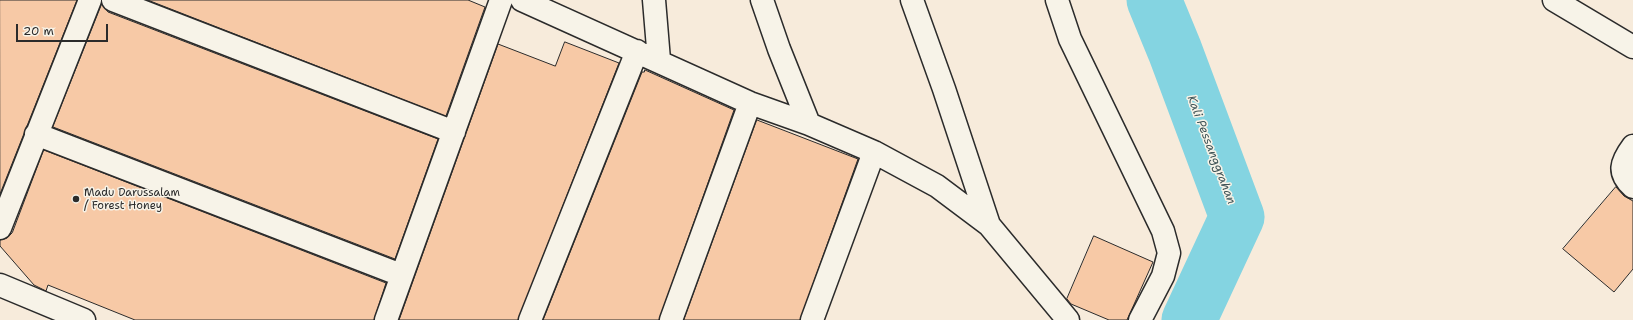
<!DOCTYPE html>
<html>
<head>
<meta charset="utf-8">
<style>
	body { margin:0 }
	#map { position:relative; width:1633px; height:320px; overflow:hidden; background:#f7ebdb; font-family:"Shantell Sans",sans-serif }
	canvas { display:block }
	.scale { position:absolute; left:16px; top:24px; width:92px; height:18px; box-sizing:border-box; border:2px solid #2b2b2b; border-top:0; padding-left:5px; font-size:12px; line-height:14px; white-space:nowrap; color:#2b2b2b; -webkit-text-stroke:3px #f7f3e8; paint-order:stroke }
</style>
</head>
<body>
<div id="map">
<canvas width="1633" height="320"></canvas>
<div class="scale">20 m</div>
</div>
<script>
const c = document.querySelector('canvas').getContext('2d');
c.lineJoin = 'round';
function stroke(path, color, width, dash) { c.strokeStyle = color; c.lineWidth = width; c.lineCap = dash ? 'butt' : 'round'; c.setLineDash(dash || []); c.stroke(path); }
function fillPath(path, color) { c.fillStyle = color; c.fill(path, 'evenodd'); }
function drawText(font, color, halo, rows, align = 'center') {
  c.font = font + ' "Shantell Sans",sans-serif'; c.lineWidth = 3; c.setLineDash([]); c.textBaseline = 'middle'; c.strokeStyle = halo; c.fillStyle = color; for (const [text, x, y, turn = 0] of rows) {
    c.save(); c.translate(x, y); c.rotate((+turn || 0) * Math.PI / 180); c.textAlign = isNaN(turn) ? turn : align; if (halo) c.strokeText(text, 0, 0); c.fillText(text, 0, 0); c.restore();
  }
}
const river = new Path2D(`
	M1154,0L1175,51L1237,217L1189,320`);
const building = new Path2D(`
	M0,0H77L0,194Z
	M148,0H468L485,7L446,116Z
	M102,4L108,12L438,139L395,259L53,127Z
	M565,42L619,63L518,320H399L498,44L555,66Z
	M645,70L734,110L659,320H543L642,72H644Z
	M757,120L858,159L800,320H684Z
	M44,150L386,283L374,320H135L48,285L46,291L34,285L0,246V240L7,238L12,233Z
	M1616,187L1624,196L1633,201V269L1614,292L1563,249Z
	M1094,236L1153,262L1127,320H1109L1071,304L1067,299Z`);
const street = new Path2D(`
	M113,0L454,132
	M522,0L750,103L809,124L874,152L937,186L989,225
	M654,0L659,60
	M762,0L779,49L809,124
	M912,0L944,89L989,225L1068,320
	M1057,0L1070,39L1163,231L1169,253L1163,276L1140,320
	M1554,0L1633,47
	M36,134L401,275
	M1633,146C1621,162 1617,173 1633,187
	M0,228L90,0
	M0,285L84,320
	M386,320L501,0
	M530,320L637,51
	M671,320L750,103
	M812,320L874,152`);
const markers = [
	[76,199,4,"#2b2b2b"]
];
const poiNames = [
	["Madu Darussalam",84,193],
	["/ Forest Honey",84,206]
];
const waterNames = [
	["Kali Pessanggrahan",1211,150,69]
];
stroke(river, '#84d4e1', 55);
fillPath(building, '#f7c9a6');
stroke(building, '#2b2b2b', 1);
stroke(street, '#2b2b2b', 25);
stroke(street, '#f7f3e8', 22);
for (const [x, y, r, color] of markers) { const dot = new Path2D(); dot.arc(x, y, r, 0, 2 * Math.PI); c.fillStyle = color; c.fill(dot); stroke(dot, '#f7f3e8', 1.5); }
drawText('11px', '#2b2b2b', '#f7f3e8', poiNames, 'left');
drawText('italic 12px', '#415558', '#f7f3e8', waterNames);
</script>
</body>
</html>
